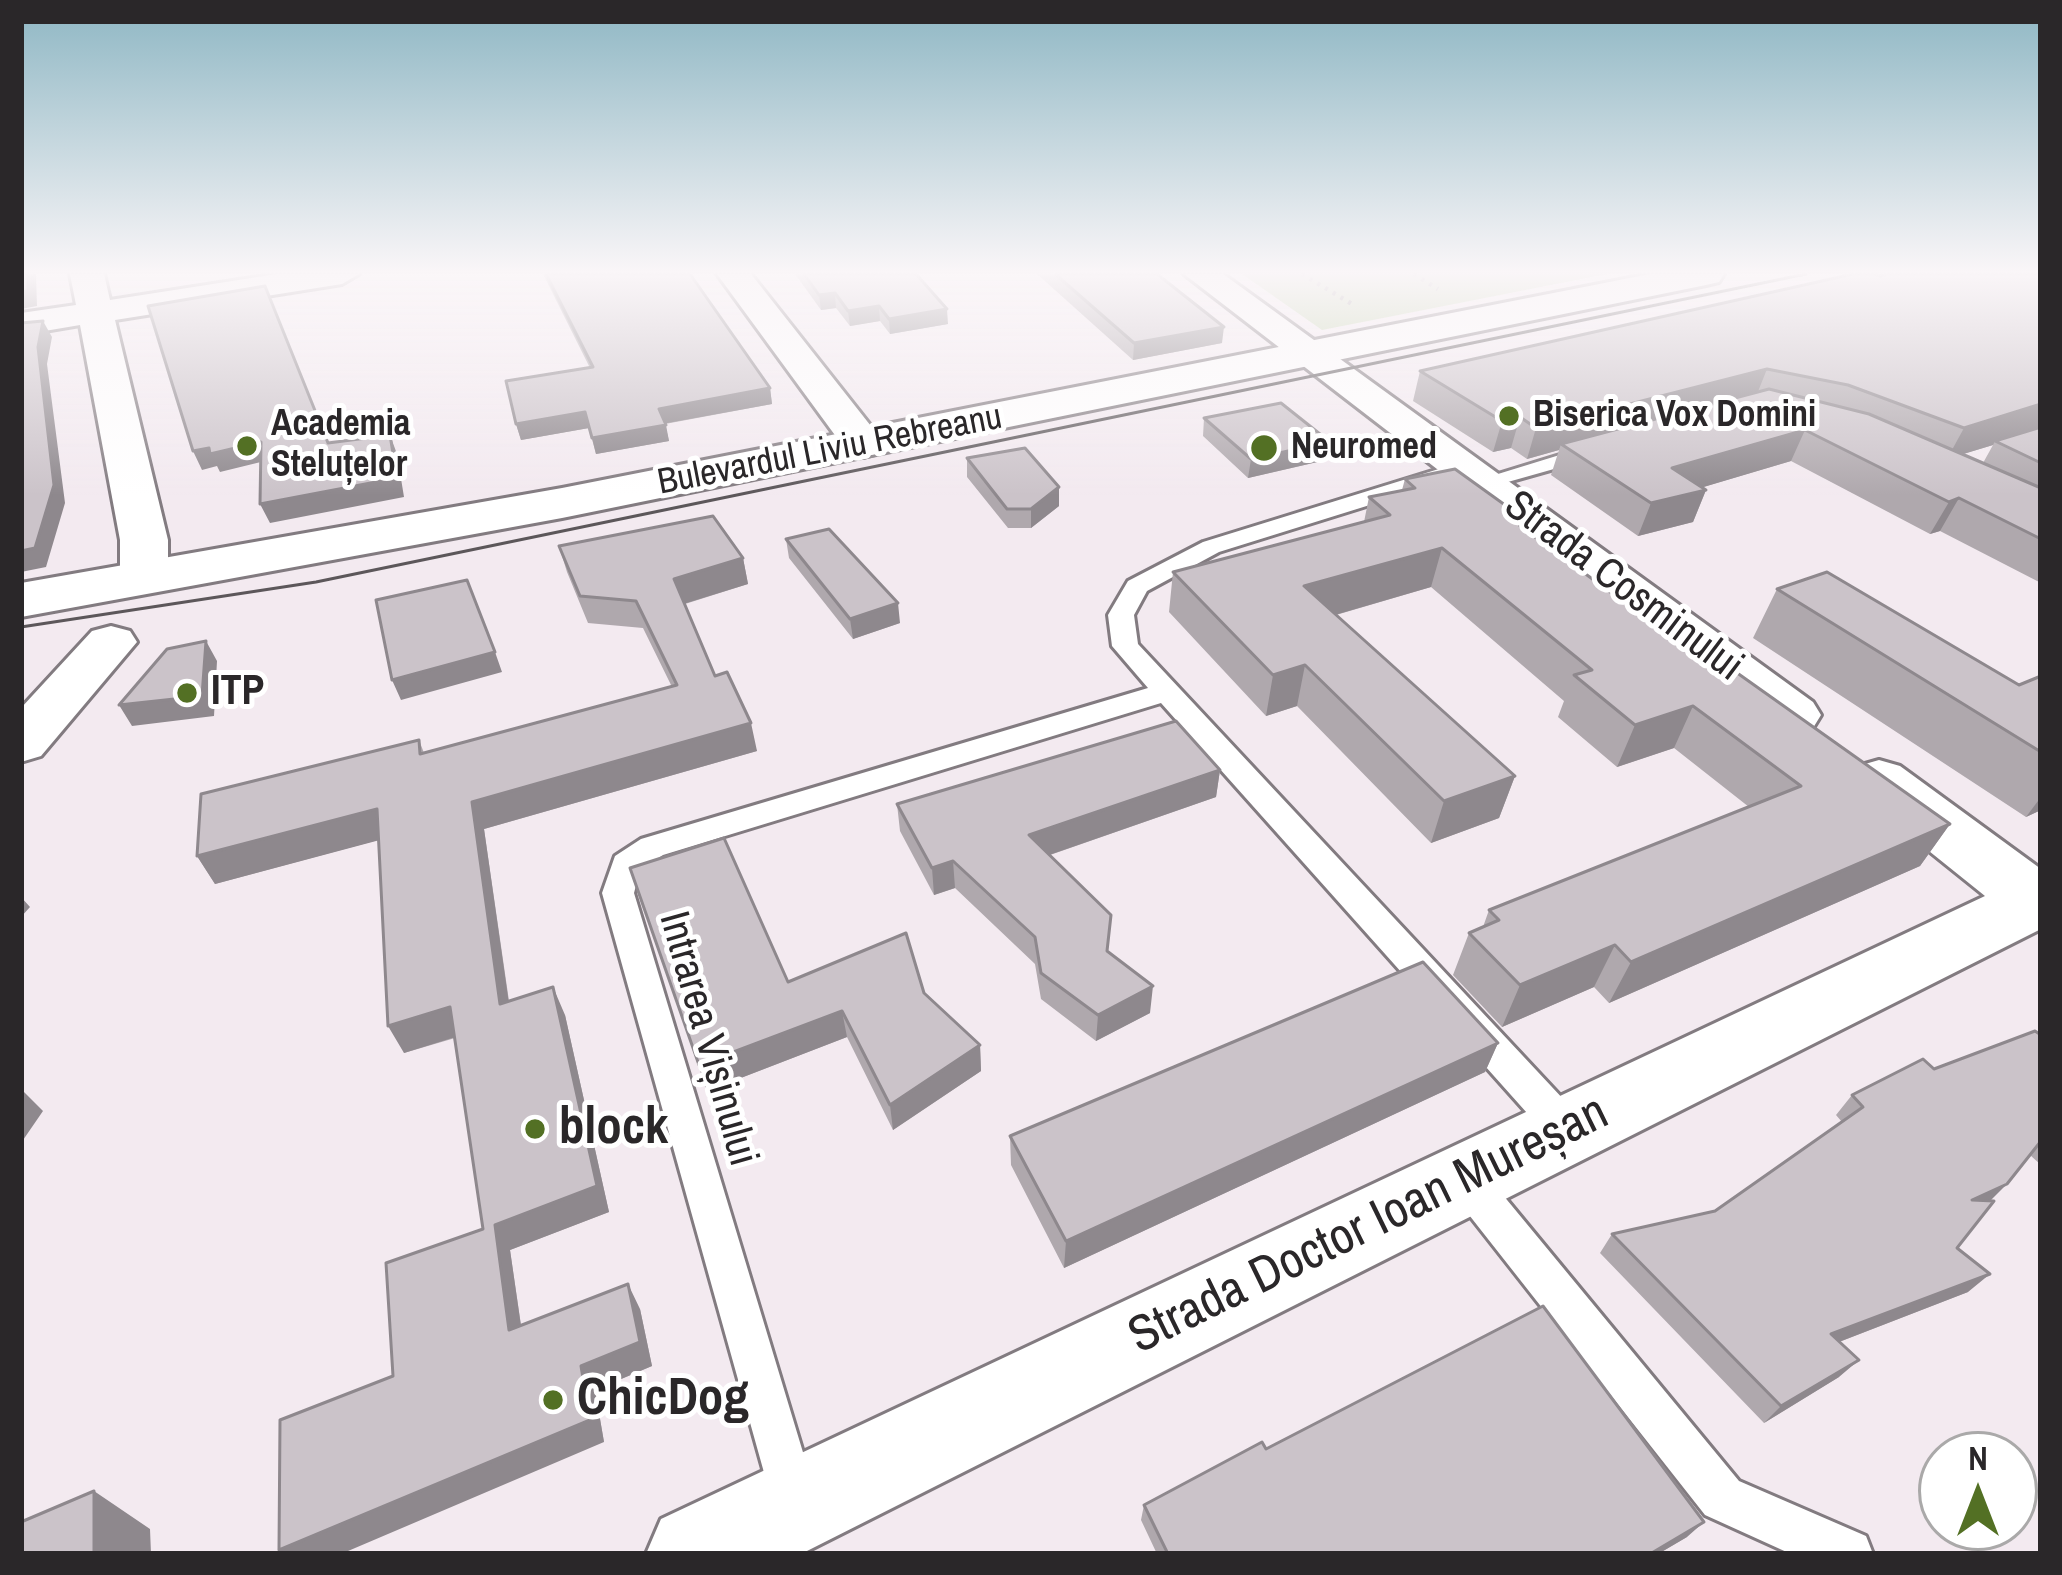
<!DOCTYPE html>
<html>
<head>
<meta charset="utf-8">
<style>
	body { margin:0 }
	#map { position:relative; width:2062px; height:1575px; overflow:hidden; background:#f3eaf0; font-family:"Archivo Narrow",sans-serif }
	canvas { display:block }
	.frame { position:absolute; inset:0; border:24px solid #2a2729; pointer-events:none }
	.north { position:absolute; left:1918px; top:1431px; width:120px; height:120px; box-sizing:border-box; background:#fff; border:3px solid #aaa9a9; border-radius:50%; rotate:0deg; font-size:33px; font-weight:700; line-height:48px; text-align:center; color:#2a2729 }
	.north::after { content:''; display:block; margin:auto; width:42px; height:54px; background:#537024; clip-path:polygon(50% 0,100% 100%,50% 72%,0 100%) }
</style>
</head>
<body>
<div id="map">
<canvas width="2062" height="1575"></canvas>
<div class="frame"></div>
<div class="north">N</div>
</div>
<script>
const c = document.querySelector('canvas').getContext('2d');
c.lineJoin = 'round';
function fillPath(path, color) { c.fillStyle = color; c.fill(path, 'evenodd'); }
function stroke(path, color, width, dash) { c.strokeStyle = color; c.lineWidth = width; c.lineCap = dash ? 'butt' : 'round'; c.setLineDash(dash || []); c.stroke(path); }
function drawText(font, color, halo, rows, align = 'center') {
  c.font = font + ' "Archivo Narrow",sans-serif'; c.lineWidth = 10; c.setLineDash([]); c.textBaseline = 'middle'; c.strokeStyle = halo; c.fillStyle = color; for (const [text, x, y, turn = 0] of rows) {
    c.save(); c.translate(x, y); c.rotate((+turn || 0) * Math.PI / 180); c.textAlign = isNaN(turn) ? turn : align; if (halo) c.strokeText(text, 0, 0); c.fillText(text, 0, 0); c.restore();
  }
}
const green = new Path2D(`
	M1242,274H1607L1322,330Z`);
const path = new Path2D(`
	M1302,274L1352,304
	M1414,274L1438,289`);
const lane = new Path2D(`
	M1592,445L1600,446V456L1483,489L1472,482Z
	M1442,468L1453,475L1450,480L1219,552L1147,591L1134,615L1138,644L1580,1117L1585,1129L1580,1141L1566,1146L1552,1141L1161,703L663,855L640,870L634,893L818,1502L811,1519L794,1526L777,1519L602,893L615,856L641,839L1148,688L1112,646L1108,615L1128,581L1203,542Z
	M1465,1161L1479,1166L1739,1481L1866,1536L1873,1554H1791L1705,1515L1451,1192L1445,1179L1451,1166Z`);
const street = new Path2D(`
	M70,274H104L110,300L277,274H359L342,284L115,320L168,540V576L161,586L144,591L127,586L120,576V540L80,325L21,335V313L76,305Z
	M717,274H751L878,435L884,444L878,453L863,457L848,453Z
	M1184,274H1223L1813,702L1821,715L1813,728L1793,733L1773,728Z
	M111,626L130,631L137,642L41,756L21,762V708L92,631Z
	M1879,760L1900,766L2041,869V929L801,1554H646L661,1519L1985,896L1858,794L1849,780L1858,766Z`);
const primary = new Path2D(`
	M1650,274H1724L1719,282L1706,285L562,518L21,617V583L562,488Z`);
const tram = new Path2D(`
	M21,627L316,582L1806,274`);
const wall = new Path2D(`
	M543,274H690L770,388L772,404L665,424L669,441L596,454L589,428L521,440L516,424L590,368Z
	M795,274H916L948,324L890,334L880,321L850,326L836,308L821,310Z
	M1037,274H1157L1222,343L1133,360Z
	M2041,274V583L1940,531L1930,534L1791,461L1703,487L1706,490L1693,522L1638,536L1551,475L1559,450L1527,459L1511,448L1493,452L1413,401L1420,371L1880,276ZM1993,445L1983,463L1963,454Z
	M1204,418L1326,460L1248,478L1203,436Z
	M967,458L1059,487V506L1031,528H1008L967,477Z
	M1405,479L1528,531L1658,627L1950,824L1920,866L1609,1003L1594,987L1502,1027L1453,975L1469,933L1483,927L1489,910L1749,807L1674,748L1617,767L1558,717L1564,701L1431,587L1336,615L1515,776L1499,818L1431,843L1297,706L1266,716L1169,612L1173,572L1364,522L1369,497L1402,490Z
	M786,539L900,623L853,639L789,558Z
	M559,546L743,558L748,584L685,604L715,676L757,751L484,829L509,1001L565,1015L609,1212L510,1250L521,1325L640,1309L652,1366L595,1390L604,1442L393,1376L483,1229L455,1038L404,1053L378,840L215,884L197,856L419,740L424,753L672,687L643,628L588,623L567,572Z
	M1777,589L2019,685L2041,676V810L2026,817L1753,638Z
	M1220,770L1216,797L1050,855L1108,952L1150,1013L1096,1041L1041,999L1035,964L955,888L934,895L900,831L897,804Z
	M630,868L788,982L924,993L980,1045L981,1071L893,1130L847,1037L707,1091Z
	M2041,1035V1165L2030,1155L1989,1201L1957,1248L1968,1292L1839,1342V1377L1764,1423L1600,1253L1612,1234L1715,1211L1842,1122L1836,1115L1852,1095Z
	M1498,1043L1485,1072L1064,1268L1011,1165L1010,1136Z
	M1266,1449L1687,1537L1658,1554H1157L1141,1520L1144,1505Z`);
const shadedWall = new Path2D(`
	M28,274H36L37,306L21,309V292Z
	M835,293L836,308L821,310L819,295Z
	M879,306L880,321L850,326L848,311Z
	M947,309L948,324L890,334L889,319Z
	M43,321L52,337L47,364L65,503L46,567L21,572V551L38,347Z
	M1224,327L1222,343L1133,360L1134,343Z
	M1767,369L1755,399L1561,444L1559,450L1527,459L1536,428Z
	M770,388L772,404L662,424L659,409Z
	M2041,404V427L1995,441L1993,445L1947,459L1964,428Z
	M585,412L589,428L521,440L516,424Z
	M1520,417L1511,448L1493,452L1502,421Z
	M666,425L669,441L596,454L592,438Z
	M1805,430L1791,461L1660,500L1672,468Z
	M390,435L397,454L404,497L270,523L260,504Z
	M261,442L269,460L220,472L217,466L202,470L193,451L209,448Z
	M1330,442L1326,460L1248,478L1251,459Z
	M1059,487V506L1031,528V509Z
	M1706,490L1693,522L1638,536L1651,503Z
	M1959,498L1940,531L1930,534L1949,502Z
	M1442,548L1431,587L1297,626L1304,586Z
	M743,558L748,584L680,605L674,579Z
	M898,603L900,623L853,639L850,619Z
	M206,641L217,661L214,716L132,726L119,705Z
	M495,652L502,672L401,700L392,680Z
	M1305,665L1297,706L1266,716L1273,675Z
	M1693,706L1674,748L1617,767L1635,725Z
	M751,723L757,751L484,829L513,1032L500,1004L472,802Z
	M1220,770L1216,797L1029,862V835Z
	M1515,776L1499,818L1431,843L1444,801Z
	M2041,797V810L2026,817Z
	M377,809L391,837L215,884L197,856Z
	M1950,824L1920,866L1609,1003L1631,962Z
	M953,861L955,888L934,895L932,868Z
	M21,897L30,907L21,917Z
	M1615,945L1594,987L1502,1027L1520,985Z
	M1153,986L1150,1013L1096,1041L1098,1015Z
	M553,987L565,1015L609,1212L510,1250L525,1354L509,1330L495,1225Z
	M450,1007L465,1034L404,1053L388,1026Z
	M842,1011L847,1037L707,1091L699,1065Z
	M1498,1043L1485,1072L1064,1268L1066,1241Z
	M980,1045L981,1071L893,1130L890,1105Z
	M23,1091L43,1111L21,1143V1094Z
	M2007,1184L1987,1204L1972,1200Z
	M1990,1274L1968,1292L1813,1352L1831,1334Z
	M628,1284L640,1309L652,1366L595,1390L604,1442L341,1554H285L279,1550L581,1366Z
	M1859,1360L1839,1377L1764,1423L1781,1406Z
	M94,1491L150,1529L151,1554H94Z
	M1704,1522L1687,1537L1658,1554H1650Z`);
const building = new Path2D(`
	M21,274H28V291L21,292Z
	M546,274H690L770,388L659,409L666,425L592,438L585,412L516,424L506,381L593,367Z
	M804,274H916L947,309L889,319L879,306L848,311L835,293L819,295Z
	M1055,274H1157L1224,327L1134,343Z
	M1853,274H1875L1880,276L1887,274H2041V404L1964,428L1848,385L1767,369L1536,428L1520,417L1502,421L1420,371Z
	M265,286L328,443L390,435L397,478L260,504L261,442L210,454L209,448L193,451L148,306Z
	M43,321L38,347L54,485L35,548L21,551V323Z
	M1769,389L1869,414L2041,488V539L1959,498L1949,502L1805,430L1672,468L1706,490L1651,503L1561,444Z
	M1281,403L1330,442L1251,459L1204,418Z
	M2041,427V463L1995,441Z
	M1025,448L1059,487L1031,509H1007L967,458Z
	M1455,469L1530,523L1520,526L1658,627L1671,626L1950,824L1631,962L1615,945L1520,985L1469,933L1499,920L1489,910L1801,786L1693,706L1635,725L1574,675L1592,670L1442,548L1304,586L1515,776L1444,801L1305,665L1273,675L1173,572L1390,515L1369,497L1415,488L1405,479Z
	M713,516L743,558L674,579L715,676L727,672L751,723L472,802L500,1004L553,987L597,1186L495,1225L509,1330L628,1284L640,1342L581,1366L590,1420L279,1550L280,1420L393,1376L386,1263L483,1229L450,1007L388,1026L377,809L197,856L201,794L419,740L420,754L677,685L636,601L580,596L559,546Z
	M829,529L898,603L850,619L786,539Z
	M1827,572L2019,685L2041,676V752L1777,589Z
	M467,580L495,652L392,680L376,600Z
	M206,641L202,696L119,705L167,649Z
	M1176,721L1220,770L1029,835L1111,915L1107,951L1153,986L1098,1015L1041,973L1035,937L953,861L932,868L897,804Z
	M724,838L788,982L906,933L924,993L980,1045L890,1105L842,1011L699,1065L630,868Z
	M1423,962L1498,1043L1066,1241L1010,1136Z
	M2035,1031L2041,1035V1141L2007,1184L1972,1200L1994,1201L1957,1248L1990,1274L1831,1334L1859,1360L1781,1406L1612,1234L1715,1211L1863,1107L1852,1095L1923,1059L1934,1069Z
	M1543,1306L1704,1522L1650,1554H1168L1144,1505L1262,1442L1266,1449Z
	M94,1491V1554H21V1522Z`);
const markers = [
	[1509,416,12,"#537024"],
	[247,446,12,"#537024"],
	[1264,448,15,"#537024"],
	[187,693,12,"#537024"],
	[535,1129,12,"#537024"],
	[553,1400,12,"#537024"]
];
const farPoinames = [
	["Biserica Vox Domini",1533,416],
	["Academia",271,425],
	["Steluțelor",271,466],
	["Neuromed",1291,448]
];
const farStreetnames = [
	["Bulevardul Liviu Rebreanu",830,451,-11]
];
const streetNames = [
	["Strada Cosminului",1623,587,37],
	["Intrarea Vișinului",707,1039,74]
];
const poiNames = [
	["ITP",211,693]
];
const nearPoinames = [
	["block",559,1129],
	["ChicDog",577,1400]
];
const nearStreetnames = [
	["Strada Doctor Ioan Mureșan",1369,1226,-26]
];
fillPath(green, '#c3d4af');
stroke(lane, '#827b80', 6);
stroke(street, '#827b80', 6);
stroke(primary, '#827b80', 6);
stroke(path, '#928c90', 4.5, [3, 6]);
fillPath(lane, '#fff');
fillPath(street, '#fff');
fillPath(primary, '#fff');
stroke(tram, '#5c575a', 3);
fillPath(wall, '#afa8ad');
fillPath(shadedWall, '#8e888d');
fillPath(building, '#cbc3c9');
stroke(building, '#8e888d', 3);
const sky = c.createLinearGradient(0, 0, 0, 495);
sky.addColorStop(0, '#8db6c3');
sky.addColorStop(0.55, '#faf6f8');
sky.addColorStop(1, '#faf6f800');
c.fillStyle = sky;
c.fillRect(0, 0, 2062, 495);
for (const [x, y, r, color] of markers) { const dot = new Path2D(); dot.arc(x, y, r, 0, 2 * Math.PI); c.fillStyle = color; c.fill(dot); stroke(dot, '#fff', 4.5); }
drawText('bold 36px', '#2a2729', '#fff', farPoinames, 'left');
drawText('36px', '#2a2729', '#fff', farStreetnames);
drawText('42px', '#2a2729', '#fff', streetNames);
drawText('bold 42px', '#2a2729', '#fff', poiNames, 'left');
drawText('bold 51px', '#2a2729', '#fff', nearPoinames, 'left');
drawText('51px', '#2a2729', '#fff', nearStreetnames);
</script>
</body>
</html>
